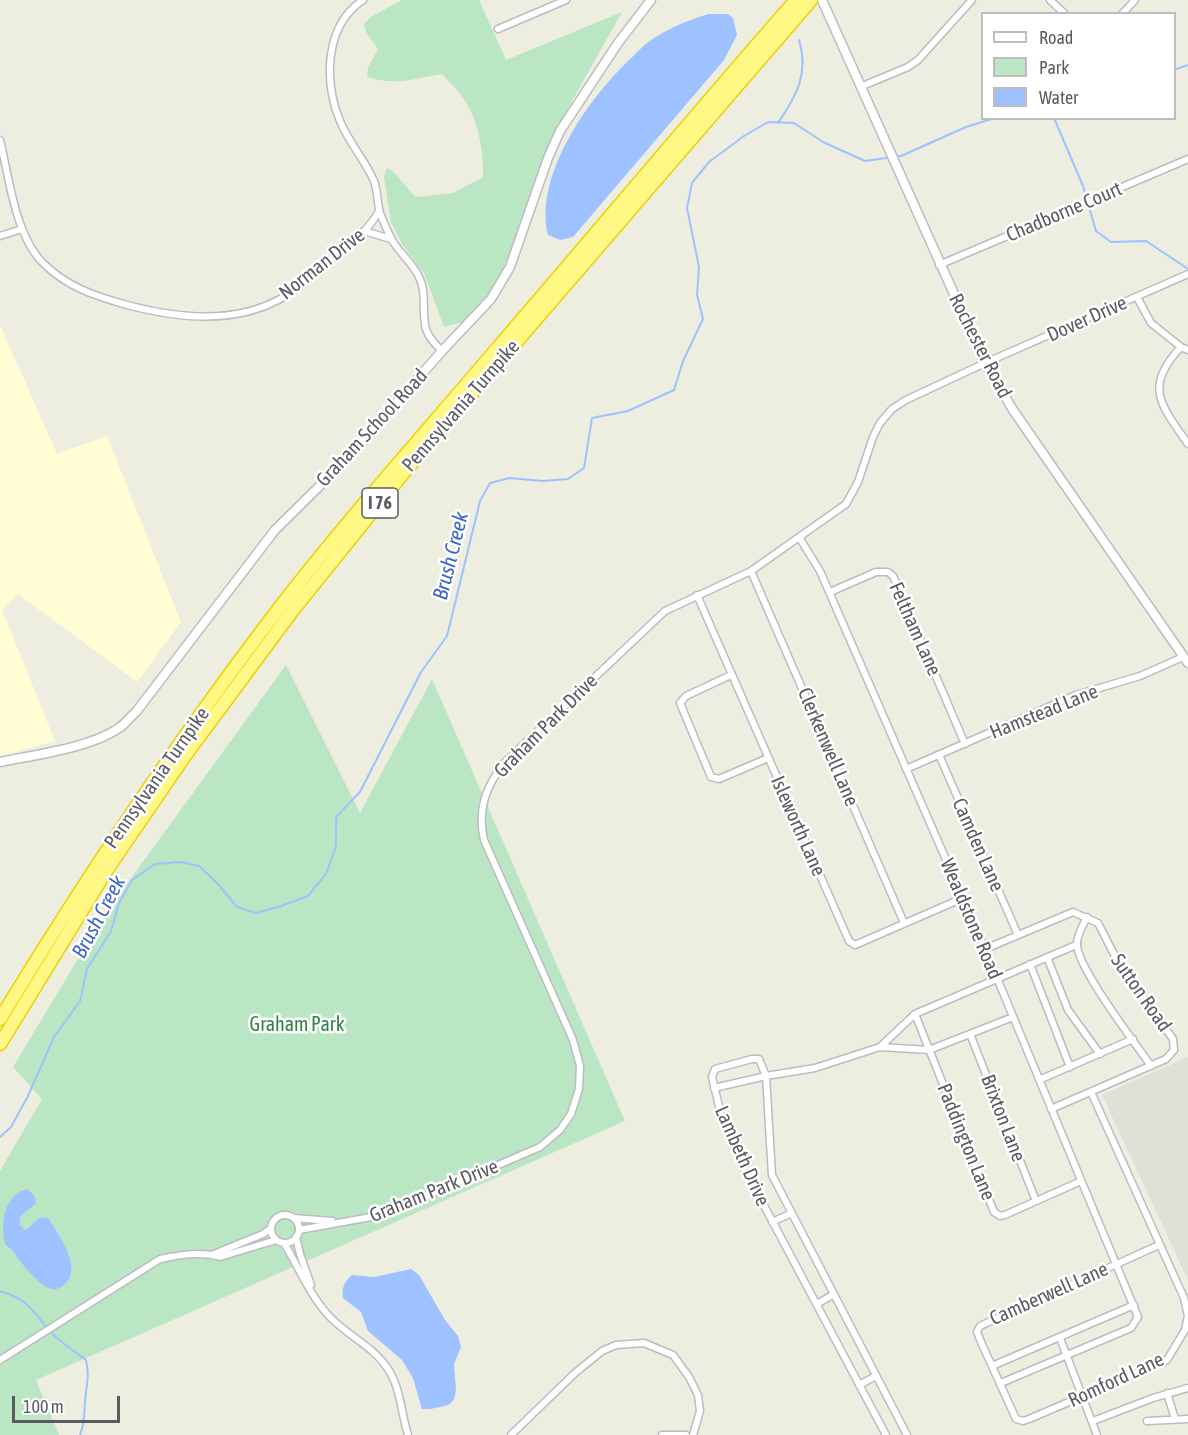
<!DOCTYPE html>
<html>
<head>
<meta charset="utf-8">
<style>
	body { margin:0 }
	#map { position:relative; width:1188px; height:1435px; overflow:hidden; background:#edede0; font-family:"Asap Condensed",sans-serif }
	canvas { display:block }
	.legend { position:absolute; left:981px; top:12px; width:195px; height:108px; box-sizing:border-box; background:#fff; border:2px solid #bdbdc0; margin:0; padding:8px 10px; list-style:none; font-size:18px; color:#595b62 }
	.legend li { display:flex; align-items:center; gap:12px; height:30px }
	.legend b { width:30px; border:2px solid #bdbdc0 }
	.scale { position:absolute; left:12px; top:1396px; width:108px; height:27px; box-sizing:border-box; border:3px solid #595b62; border-top:0; padding-left:8px; font-size:18px; line-height:21px; white-space:nowrap; color:#595b62; -webkit-text-stroke:4px #fff; paint-order:stroke }
</style>
</head>
<body>
<div id="map">
<canvas width="1188" height="1435"></canvas>
<ul class="legend">
<li><b style="height:8px;background:#fff"></b>Road</li>
<li><b style="height:16px;background:#bbe6c3"></b>Park</li>
<li><b style="height:16px;background:#9ec2ff"></b>Water</li>
</ul>
<div class="scale">100 m</div>
</div>
<script>
const c = document.querySelector('canvas').getContext('2d');
c.lineJoin = 'round';
function fillPath(path, color) { c.fillStyle = color; c.fill(path, 'evenodd'); }
function stroke(path, color, width, dash) { c.strokeStyle = color; c.lineWidth = width; c.lineCap = dash ? 'butt' : 'round'; c.setLineDash(dash || []); c.stroke(path); }
function drawText(font, color, halo, rows, align = 'center') {
  c.font = font + ' "Asap Condensed",sans-serif'; c.lineWidth = 5; c.setLineDash([]); c.textBaseline = 'middle'; c.strokeStyle = halo; c.fillStyle = color; for (const [text, x, y, turn = 0] of rows) {
    c.save(); c.translate(x, y); c.rotate((+turn || 0) * Math.PI / 180); c.textAlign = isNaN(turn) ? turn : align; if (halo) c.strokeText(text, 0, 0); c.fillText(text, 0, 0); c.restore();
  }
}
const commercial = new Path2D(`
	M0,325L57,454L107,436L181,622L137,682L18,594L2,610L55,741L0,756Z`);
const industrial = new Path2D(`
	M1188,1057V1280L1102,1095Z`);
const green = new Path2D(`
	M402,0H479L506,60L622,12L554,133L510,253L494,287L463,322L444,327L424,273L402,244L391,222L384,177L387,168C398,172 405,189 417,197L453,193L483,177C484,149 478,118 461,95C456,88 448,81 442,74C411,79 398,86 367,77L368,68L378,49L366,32L364,24L371,17Z
	M286,665L360,813L432,679L625,1121L36,1380L59,1435H0V1171L42,1099L13,1067L105,914Z`);
const water = new Path2D(`
	M709,14H728L733,18L737,35L724,60L573,237L560,240L548,235C534,176 587,101 627,62C635,55 642,46 651,40C669,28 688,20 709,14Z
	M27,1189L34,1195L36,1203L20,1217V1225L25,1230C35,1225 35,1215 48,1218C58,1233 84,1269 64,1285C61,1288 56,1290 51,1289C38,1285 22,1264 15,1254C13,1250 8,1248 5,1244C0,1224 4,1194 27,1189Z
	M411,1269L419,1275L445,1320L458,1336L461,1347L454,1364L456,1390L454,1399L450,1404L445,1406L430,1409H422L413,1378L402,1360L368,1331L361,1312L343,1298C341,1288 345,1281 352,1275L374,1277Z`);
const stream = new Path2D(`
	M1174,70L1188,65
	M1054,118L1083,186L1096,231L1111,242L1146,241L1188,269
	M778,123C797,95 809,73 799,40
	M0,1137L11,1127L27,1098L54,1037L80,1001L87,969L111,931L119,903L132,880L155,864L181,862L199,866L218,884L237,907L256,913L281,906L308,896L326,874L336,846V817L360,792L421,672L447,636L480,501L490,483L509,478L543,481L568,479L584,468L592,418L628,411L674,390L683,361L703,319L697,295L699,267L687,208L692,183L709,162L744,136L768,122L794,123L823,142L865,161L901,156L966,127L995,118
	M0,1291C35,1302 32,1314 55,1336C64,1345 76,1352 86,1360C90,1377 86,1386 85,1402C84,1415 85,1423 80,1435`);
const minor = new Path2D(`
	M363,0C324,26 324,82 340,121C349,143 365,160 374,181C378,192 377,202 380,213C383,221 387,230 391,238C398,252 411,261 418,275C427,291 422,308 425,324C426,335 435,344 442,351
	M1050,0L1065,14
	M1122,14L1135,0
	M498,29L566,0
	M860,87L908,67L918,60L972,0
	M0,140C9,177 15,235 43,263C67,287 95,296 127,305C177,318 234,325 282,298C301,287 318,271 335,256C351,243 369,230 379,211
	M364,231L391,239
	M0,236L22,229
	M939,265L1188,159
	M1137,297L1151,323L1181,347L1188,350
	M1181,347C1143,387 1161,405 1188,444
	M799,537L820,571L985,949L1138,1317L1131,1328L1001,1383
	M751,571L904,923
	M830,592L876,572H888L893,576L965,744
	M697,595L849,941L855,945L963,898
	M731,675L686,696L680,703L711,777L719,779L768,758
	M939,755L1018,935
	M906,769L1076,695L1140,676L1183,657
	M1087,917C1083,925 1077,935 1077,943C1075,965 1136,1044 1151,1066
	M985,949L1073,912L1098,923L1119,964L1173,1039L1174,1050L1166,1059L1051,1109
	M1047,957L1068,1010L1100,1054
	M1030,964L1070,1067
	M915,1014L994,1212L1000,1216L1005,1215L1081,1181
	M970,1034L1036,1201
	M880,1047L929,1050L1013,1017
	M1039,1080L1133,1039
	M714,1088L766,1076L815,1068L880,1047L915,1014L1076,945
	M1091,1092L1184,1298L1188,1316L1185,1330L1167,1360L1029,1419L1023,1421L1016,1419L981,1342L977,1332L980,1326L1159,1245
	M271 1229a14 14 0 1 1 28 0a14 14 0 1 1-28 0Z
	M294,1218L332,1221
	M772,1222L792,1213
	M299,1230L382,1215L540,1147L560,1130L571,1114L579,1089L580,1066L573,1040L484,840C477,809 486,786 505,762L665,611L751,571L846,504L858,482L873,437L880,423L892,409L906,400L985,363L1188,274
	M296,1237L300,1254L311,1285
	M284,1243C299,1268 310,1296 330,1317C348,1336 373,1346 388,1369C401,1389 401,1413 408,1435
	M214,1254L263,1234L270,1229
	M817,1304L834,1294
	M1060,1338L1097,1435
	M0,1360L160,1259C179,1255 202,1251 220,1257L276,1240
	M992,1366L1134,1305
	M859,1385L876,1376
	M1167,1393L1175,1419
	M1093,1421L1153,1398L1188,1388
	M1147,1421L1188,1419
	M511,1435L575,1373L602,1351L616,1345L644,1343L673,1355L689,1377L698,1395L700,1411L693,1435
	M662,1435H686
	M886,1435L743,1166L722,1119L712,1077L715,1069L752,1059H759L766,1076L772,1175L907,1435`);
const tertiary = new Path2D(`
	M822,0L985,363L1013,410L1188,663
	M0,762C34,755 90,748 119,728C125,724 130,717 136,712L275,530L350,456L442,351L491,299L510,267L548,158L560,131L618,43L651,0`);
const motorway = new Path2D(`
	M0,1019C80,888 165,759 258,636C332,537 415,445 495,351C596,234 694,116 796,0
	M0,1044L108,868L184,757L293,610L405,471L811,0`);
const shields = [
	[380,503,36]
];
const shieldNames = [
	["I 76",380,503]
];
const streetNames = [
	["Chadborne Court",1064,212,-23],
	["Norman Drive",322,264,-38],
	["Dover Drive",1087,319,-24],
	["Rochester Road",980,346,63],
	["Pennsylvania Turnpike",461,406,-49],
	["Graham School Road",372,428,-47],
	["Feltham Lane",915,629,66],
	["Hamstead Lane",1044,712,-22],
	["Graham Park Drive",546,726,-45],
	["Clerkenwell Lane",828,747,67],
	["Pennsylvania Turnpike",157,778,-55],
	["Isleworth Lane",798,826,66],
	["Camden Lane",978,845,66],
	["Wealdstone Road",971,919,67],
	["Sutton Road",1141,993,55],
	["Brixton Lane",1003,1118,69],
	["Paddington Lane",966,1142,68],
	["Lambeth Drive",742,1156,66],
	["Graham Park Drive",434,1191,-22],
	["Camberwell Lane",1049,1294,-24],
	["Romford Lane",1116,1380,-25]
];
const parkNames = [
	["Graham Park",297,1025]
];
const waterNames = [
	["Brush Creek",451,556,-76],
	["Brush Creek",99,917,-62]
];
fillPath(commercial, '#fffdd3');
fillPath(industrial, '#e0dfd8');
fillPath(green, '#bbe6c3');
fillPath(water, '#9ec2ff');
stroke(stream, '#9ec2ff', 2);
stroke(minor, '#bbbcc3', 9);
stroke(tertiary, '#bbbcc3', 11);
stroke(motorway, '#edd100', 15);
stroke(minor, '#fff', 6);
stroke(tertiary, '#fff', 8);
stroke(motorway, '#fff885', 12);
for (const [x, y, w] of shields) { const box = new Path2D(); box.roundRect(x - w / 2, y - 15, w, 30, 4.5); c.fillStyle = '#fff'; c.fill(box); stroke(box, '#595b62', 1.5); }
drawText('bold 18px', '#595b62', null, shieldNames);
drawText('20px', '#595b62', '#fff', streetNames);
drawText('20px', '#308244', '#fff', parkNames);
drawText('italic 21px', '#3c65c7', '#fff', waterNames);
</script>
</body>
</html>
